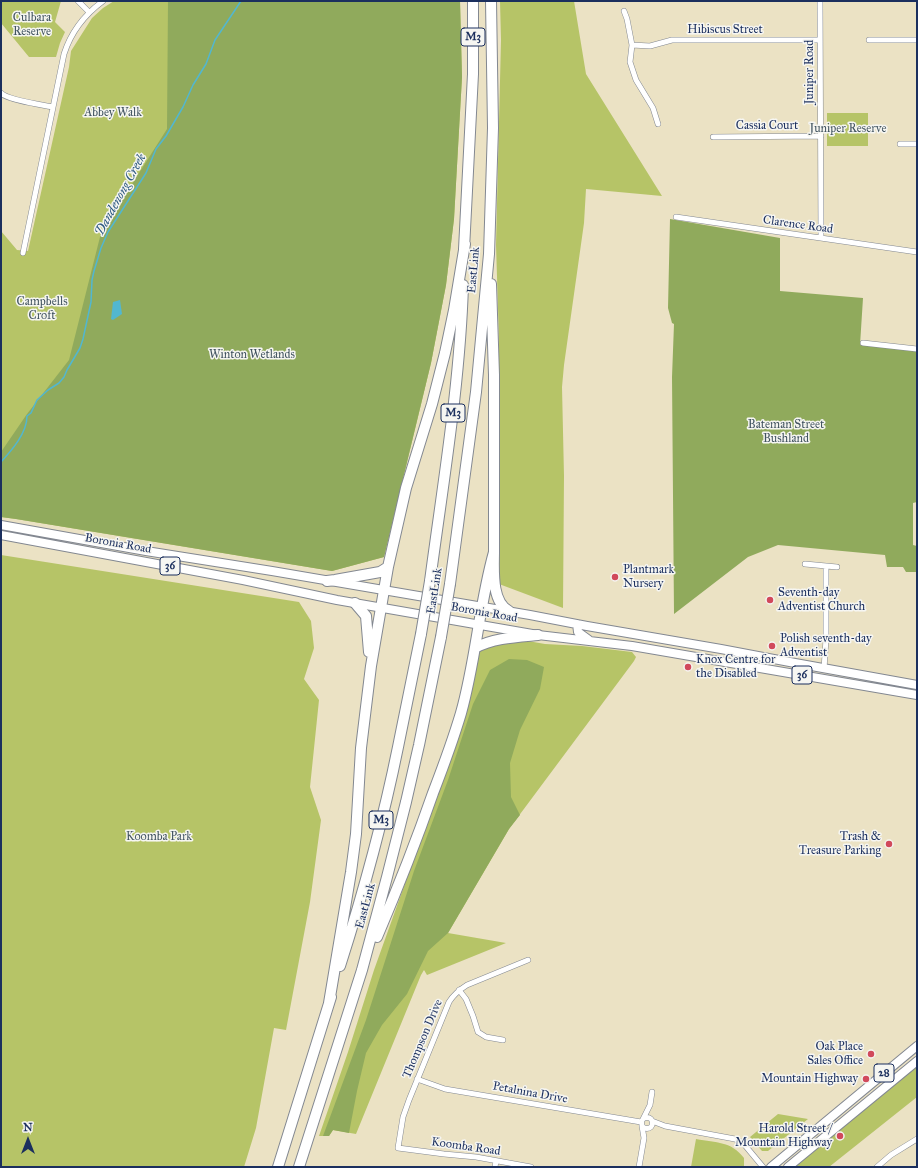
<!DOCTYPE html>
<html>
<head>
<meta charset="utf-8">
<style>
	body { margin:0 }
	#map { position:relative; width:918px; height:1168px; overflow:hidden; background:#ebe2c4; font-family:"IM FELL Great Primer",serif }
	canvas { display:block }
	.frame { position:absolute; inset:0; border:2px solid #1b2f5e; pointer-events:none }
	.north { position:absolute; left:8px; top:1120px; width:40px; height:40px; -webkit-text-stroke:3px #f6f6f2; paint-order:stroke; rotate:0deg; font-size:11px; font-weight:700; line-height:16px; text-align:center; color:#1b2f5e }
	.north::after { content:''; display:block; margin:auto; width:14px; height:18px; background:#1b2f5e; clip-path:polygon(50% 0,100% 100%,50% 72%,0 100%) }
</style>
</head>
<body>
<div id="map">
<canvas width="918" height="1168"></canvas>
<div class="frame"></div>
<div class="north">N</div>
</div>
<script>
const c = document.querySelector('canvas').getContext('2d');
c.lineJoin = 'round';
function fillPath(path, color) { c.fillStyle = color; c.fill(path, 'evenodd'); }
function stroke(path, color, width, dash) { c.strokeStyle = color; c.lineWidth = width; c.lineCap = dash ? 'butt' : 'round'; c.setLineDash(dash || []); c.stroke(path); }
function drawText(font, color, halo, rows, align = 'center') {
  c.font = font + ' "IM FELL Great Primer",serif'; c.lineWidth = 3; c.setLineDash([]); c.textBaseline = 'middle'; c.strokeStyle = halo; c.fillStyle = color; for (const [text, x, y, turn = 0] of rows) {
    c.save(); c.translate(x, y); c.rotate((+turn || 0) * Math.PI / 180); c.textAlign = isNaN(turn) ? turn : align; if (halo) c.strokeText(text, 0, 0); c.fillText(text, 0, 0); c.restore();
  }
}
const green = new Path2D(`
	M1,1H61L55,22L65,32L60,43L56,57H29L1,23Z
	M114,1H460L462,77L454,219L446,285L431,363L384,557L332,571L16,519L1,517V231L17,250L28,251L69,67L71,51L92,18L103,8Z
	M500,1H574L586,74L662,196L586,189L584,223L564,365L562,387L564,476L563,608L499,584V533L497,433L499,340L496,245L501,40Z
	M827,113H868V146H827Z
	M1,555L299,602L311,621L314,648L304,679L319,700L310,787L321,820L310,902L286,1030L274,1028L256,1128L244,1167H1Z
	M522,640L545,644L582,646L632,652L636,657L634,661L509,829L448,933L506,943L427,975L424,970L421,975L356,1134L333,1130L329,1136H319L348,1052L374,970L451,755L479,651L485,647Z
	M917,1061V1097L829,1167H788Z
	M778,1114L808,1119L768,1151H762L750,1137Z
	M696,1139C717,1143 731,1141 744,1158V1167H691Z`);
const forest = new Path2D(`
	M168,1H460L462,77L454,219L446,285L431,363L384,557L332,571L16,519L1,517V452L27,414L69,360L101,233L167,129Z
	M670,219L780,238V291L863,298L860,345L917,351V502L913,503V545L917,546V572H906L903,567H887L885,555L778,545L748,557L674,614L672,377L674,324L672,323L668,308Z
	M509,659L527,660L544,667L540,689L520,730L510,763L511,797L520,815L509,829L448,933L428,951L407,994L382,1025L366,1053L357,1091L349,1133L333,1130L329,1136H323L366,1020L414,871L448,780L473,704L490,670Z`);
const water = new Path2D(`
	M120,300L122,314L113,320L111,319L113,302Z`);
const stream = new Path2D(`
	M1,462C12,450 27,433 27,416L31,413L37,400L48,390L59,383L64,377L67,370L80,348L83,339L91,302L92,280L94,271L101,248L108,232L146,173L156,149L166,136L183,107L193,85L206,64L215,40L241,1`);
const street = new Path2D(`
	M78,1L89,12
	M820,1L821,238
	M624,11L627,19L632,45L630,62L636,80L653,108L658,124
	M869,40H917
	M632,45L650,46L672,40H820
	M1,93C7,100 43,105 53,107
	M713,137L821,136
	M900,144H917
	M676,217L917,252
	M23,253L64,54C71,32 84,15 103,1
	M863,343L917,349
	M805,564L837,567
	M826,639L844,640
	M824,669L826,639V566
	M528,960L467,985C459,990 454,994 449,1002L409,1100L403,1117L398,1148L444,1154L476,1157L531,1167
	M459,990L466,999L473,1016L478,1032L486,1037L503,1040
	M417,1079L445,1089L641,1122
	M641.5 1123a5.5 5.5 0 1 1 11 0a5.5 5.5 0 1 1-11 0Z
	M643,1119L650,1105L652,1092
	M652,1121L665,1126L735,1139L743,1143L763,1167
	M495,1167L496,1161
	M639,1167L644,1138L642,1126
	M877,1167L891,1155L917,1139`);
const primary = new Path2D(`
	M1,525L146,551L272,571L530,615L587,626L721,649L795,663L917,685
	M1,535L243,580L337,600L538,635L632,646L917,695
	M577,624L578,632L589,640
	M771,1167L917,1046
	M788,1167L917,1061`);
const highway = new Path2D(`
	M464,249L473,74V1
	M491,284L494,375V552C494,569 491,602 509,611
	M327,581L335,580L380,572L388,567
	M430,581C443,483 460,384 463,285
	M450,584L476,392L489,254L493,128L491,1
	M355,603L366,616L369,652
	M475,648C493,638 517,637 538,635
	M377,937C397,890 416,842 433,793C443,767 453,740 461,713C476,660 479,605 494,552
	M340,966C363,894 383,821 398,747C406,709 413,672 421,634
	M329,1003L351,872L356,834L361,748L371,666L388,567L406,488L432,404L445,353L454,310L465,244
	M278,1167L331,997
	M299,1167L362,970L387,877L406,802L419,745L441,637`);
const highwayBridge = new Path2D(`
	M421,634L430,581
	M441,637L450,584`);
const markers = [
	[615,577,4,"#d1495b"],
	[770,600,4,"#d1495b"],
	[772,646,4,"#d1495b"],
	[688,667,4,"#d1495b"],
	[889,844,4,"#d1495b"],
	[871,1054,4,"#d1495b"],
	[866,1079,4,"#d1495b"],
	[840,1136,4,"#d1495b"]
];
const shields = [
	[473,37,24],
	[453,413,24],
	[170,566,20],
	[802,675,20],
	[381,820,24],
	[884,1073,20]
];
const shieldNames = [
	["M3",473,37],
	["M3",453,413],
	["36",170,566],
	["36",802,675],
	["M3",381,820],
	["28",884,1073]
];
const parkNames = [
	["Culbara",32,18],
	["Reserve",32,32],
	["Abbey Walk",113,113],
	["Juniper Reserve",848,129],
	["Campbells",42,302],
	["Croft",42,316],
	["Winton Wetlands",252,355],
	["Bateman Street",786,425],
	["Bushland",786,439],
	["Koomba Park",159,837]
];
const streetNames = [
	["Hibiscus Street",725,30],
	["Juniper Road",810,72,-90],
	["Cassia Court",767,126],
	["Clarence Road",798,225,8],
	["EastLink",474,270,-85],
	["Boronia Road",118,544,10],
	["EastLink",435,591,-81],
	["Boronia Road",484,613,10],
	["EastLink",366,906,-75],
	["Thompson Drive",423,1039,-67],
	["Petalnina Drive",530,1093,10],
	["Koomba Road",466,1147,8]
];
const poiNames = [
	["Plantmark",623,570],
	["Nursery",623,584],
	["Seventh-day",778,593],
	["Adventist Church",778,607],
	["Polish seventh-day",780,639],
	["Adventist",780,653],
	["Knox Centre for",696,660],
	["the Disabled",696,674],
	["Trash &",881,837,"right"],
	["Treasure Parking",881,851,"right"],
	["Oak Place",863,1047,"right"],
	["Sales Office",863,1061,"right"],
	["Mountain Highway",858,1079,"right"],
	["Harold Street /",832,1129,"right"],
	["Mountain Highway",832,1143,"right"]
];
const waterNames = [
	["Dandenong Creek",121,195,-61]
];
fillPath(green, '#b6c467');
fillPath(forest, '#90aa5c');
fillPath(water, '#52b7d0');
stroke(stream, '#52b7d0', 1.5);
stroke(street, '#838891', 6);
stroke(primary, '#838891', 10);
stroke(highway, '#838891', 12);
stroke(street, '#fff', 5);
stroke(primary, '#fff', 8);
stroke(highway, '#fff', 10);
stroke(highwayBridge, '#838891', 12, []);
stroke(highwayBridge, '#fff', 10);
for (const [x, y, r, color] of markers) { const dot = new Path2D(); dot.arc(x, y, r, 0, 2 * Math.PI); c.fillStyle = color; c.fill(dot); stroke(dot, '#f6f6f2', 1.5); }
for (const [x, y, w] of shields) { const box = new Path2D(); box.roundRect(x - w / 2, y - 9, w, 18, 3); c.fillStyle = '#f6f6f2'; c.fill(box); stroke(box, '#1b2f5e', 1); }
drawText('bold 11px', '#1b2f5e', null, shieldNames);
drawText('12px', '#425460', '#f6f6f2', parkNames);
drawText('12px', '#1b2f5e', '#f6f6f2', streetNames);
drawText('12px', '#1b2f5e', '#f6f6f2', poiNames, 'left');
drawText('italic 13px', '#2c5880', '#f6f6f2', waterNames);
</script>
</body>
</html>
